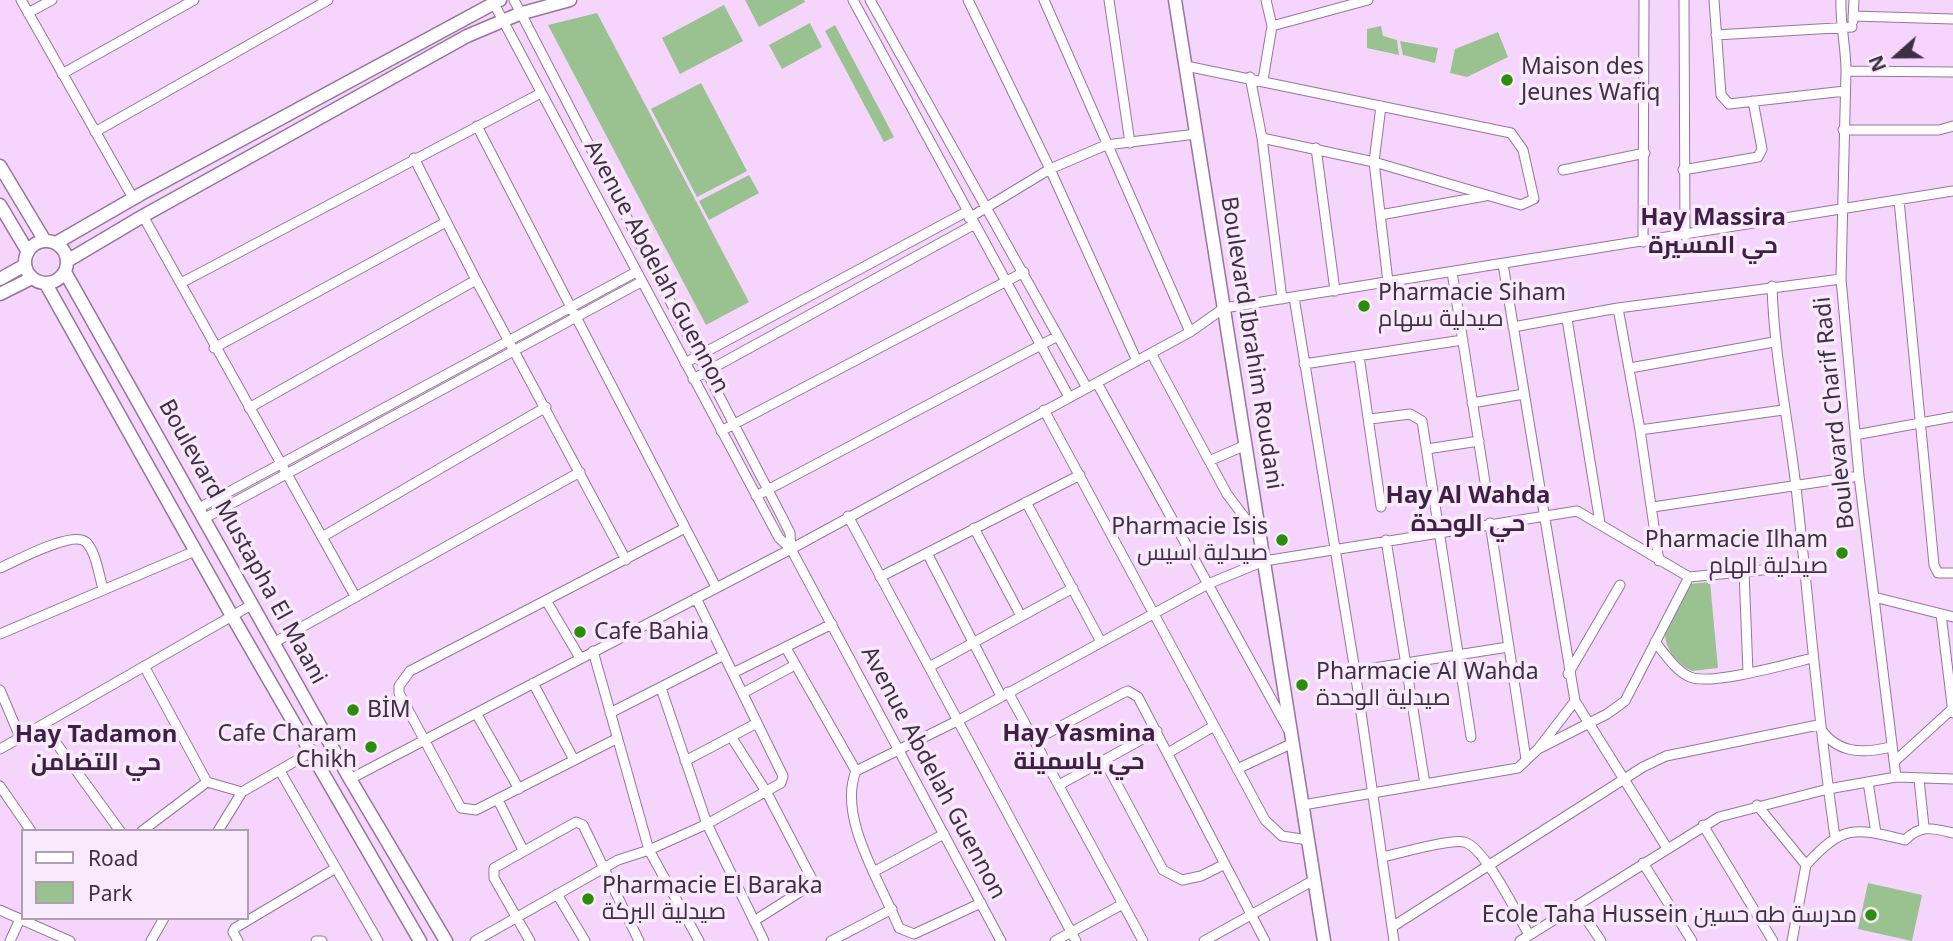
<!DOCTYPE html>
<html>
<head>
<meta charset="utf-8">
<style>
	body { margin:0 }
	#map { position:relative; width:1953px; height:941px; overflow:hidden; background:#f5d5fc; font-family:"Noto Sans",sans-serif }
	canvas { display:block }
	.legend { position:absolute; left:21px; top:829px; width:228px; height:91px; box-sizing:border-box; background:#f9e9fc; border:2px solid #af9fb2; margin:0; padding:9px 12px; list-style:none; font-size:21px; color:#3f2f42 }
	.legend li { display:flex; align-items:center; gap:14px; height:35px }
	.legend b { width:35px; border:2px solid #af9fb2 }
	.north { position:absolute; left:1862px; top:21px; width:70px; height:70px; -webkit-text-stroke:5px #f9e9fc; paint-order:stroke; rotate:249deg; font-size:19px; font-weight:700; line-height:28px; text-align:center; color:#3f2f42 }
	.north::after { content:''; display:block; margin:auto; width:24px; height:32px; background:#3f2f42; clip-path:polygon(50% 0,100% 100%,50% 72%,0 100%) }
</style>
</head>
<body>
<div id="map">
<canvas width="1953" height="941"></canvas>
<ul class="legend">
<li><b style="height:9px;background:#fff"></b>Road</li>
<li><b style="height:19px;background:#99c290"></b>Park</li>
</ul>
<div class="north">N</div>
</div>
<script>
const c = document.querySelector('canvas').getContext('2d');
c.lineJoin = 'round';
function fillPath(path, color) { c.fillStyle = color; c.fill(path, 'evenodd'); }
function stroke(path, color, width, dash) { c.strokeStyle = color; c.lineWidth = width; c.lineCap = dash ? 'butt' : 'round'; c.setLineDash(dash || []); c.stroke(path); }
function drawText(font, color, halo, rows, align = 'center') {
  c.font = font + ' "Noto Sans",Cairo,sans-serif'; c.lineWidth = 7; c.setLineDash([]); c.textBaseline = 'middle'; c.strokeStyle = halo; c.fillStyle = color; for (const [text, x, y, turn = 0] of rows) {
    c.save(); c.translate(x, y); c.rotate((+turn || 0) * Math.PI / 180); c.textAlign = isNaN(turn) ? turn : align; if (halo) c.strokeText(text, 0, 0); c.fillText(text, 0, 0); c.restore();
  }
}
const green = new Path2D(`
	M745,0H804L805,2L759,27Z
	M724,5L743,41L680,74L662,38Z
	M597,13L749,302L706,325L548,25Z
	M810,23L822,47L782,69L769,45Z
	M835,25L894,137L884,142L825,31Z
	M1381,26L1383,36L1397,40L1399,55L1367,48V29Z
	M1498,32L1508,57L1467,77L1450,73L1455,49Z
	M1400,41L1438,48L1435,63L1403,55Z
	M701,83L747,171L697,197L651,109Z
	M749,175L759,193L709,220L699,201Z
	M1710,582L1718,668L1692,671C1678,664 1665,649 1665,634L1689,584Z
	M1868,883L1922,895L1912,941L1858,929Z`);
const street = new Path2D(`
	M21,0L133,198
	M492,0L779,538L791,549L1001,941
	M514,0L782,517L790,533L791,549
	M853,0L1069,397
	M870,0L1087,388
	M968,0L1050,169L1137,361
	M1044,0L1190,332
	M1109,0L1130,143
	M1684,0L1685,236
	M1714,0L1721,95L1729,104L1845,91
	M1841,0C1840,25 1846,46 1846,71L1841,279L1859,476L1896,777
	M28,13L52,0
	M1853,16L1953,19
	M1853,21L1854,0
	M1272,26L1368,0
	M1716,35L1852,27
	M1186,66L1511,133L1523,150L1534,199L1521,205L1374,162L1262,138
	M1846,71L1953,72
	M62,74L194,0
	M1250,77L1262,138L1282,299
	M1263,80L1272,26L1266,0
	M1381,106L1374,162L1388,282
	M477,126L716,587
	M1843,130H1939L1953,126
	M95,132L328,0
	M1316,148L1335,291
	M414,158L476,280L626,560
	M1563,170L1645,153
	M1683,170L1758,157L1762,149L1753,101
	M1899,200L1934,565L1938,573H1953
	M1380,215L1485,196
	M143,216L355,596
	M969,218L1050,169L1106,145L1196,134
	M1643,242L1644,0
	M1503,264L1575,701L1667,848
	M1452,272L1485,482
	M181,283L541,93
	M1772,286C1774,355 1788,419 1796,487C1809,604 1818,720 1835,837
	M1294,297L1355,671L1394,941
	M1618,308L1640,430L1659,561
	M1567,319L1600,523
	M1513,327L1618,308L1841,279
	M214,348L446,222
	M1151,353L1227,494L1260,538
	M1359,356L1381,507
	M685,363L966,212
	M1304,364L1463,340
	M1630,368L1774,342
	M693,379L973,225
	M1097,383L1289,731
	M1472,403L1524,394
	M249,408L476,280
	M1044,410L1265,820L1282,836L1308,840
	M1370,419L1410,414L1422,421L1471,737
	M1640,430L1783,410
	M721,431L1024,272
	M1855,435L1953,417
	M1427,449L1479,441
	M1209,461L1246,445
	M756,496L1056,337
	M1026,502L1100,640
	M1653,507L1859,476
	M199,508L636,272
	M848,516L1076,941
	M205,518L641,282
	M1490,523L1526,759
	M974,528L1021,616
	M322,537L546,407
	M1386,540L1425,784
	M927,553L1001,696
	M0,568C16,561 73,530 86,542C96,552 99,575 103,589
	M1744,571L1748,673
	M880,577L1080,475
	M1874,597L1953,617
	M547,602L580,658
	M1941,614L1953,713
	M0,634L195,551
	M275,642L580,472
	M1655,642C1665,654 1676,671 1690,677C1710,686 1788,664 1812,658
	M786,648L856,771
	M593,651L649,850L699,941
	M144,666L207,782L242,792
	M929,667L1073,588
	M1355,671L1508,647
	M733,673L832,624
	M1568,674L1620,585
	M533,683L574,760
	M661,688L707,824L764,941
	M0,690L20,737
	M1008,692L1143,941
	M743,693L795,665
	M476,713L519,789
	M610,713L724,655
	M43,725L120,831
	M732,738L767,793L814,883L754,921
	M616,739L476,810L461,808L399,693V686L410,671L685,528
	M1035,740L1123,693L1128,691L1138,697L1265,941
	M1540,748L1607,714L1625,701L1689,577
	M0,749L253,604
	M1168,753L1214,726
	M1104,760L1163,870L1182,880L1201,876L1225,864
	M685,761L757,723
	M1894,762L1951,710
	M1237,769L1293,743
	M280,771L378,941
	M350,779L791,549L1190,332L1224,308L1953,191
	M1919,779L1924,827
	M1868,782L1876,833
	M1059,785L1157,731
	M0,786L31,831
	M498,800L523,850
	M1303,805L1518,768L1538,749L1575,701
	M1757,805L1806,865L1792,941
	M1703,825L1773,941
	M142,831L207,782
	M218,831L242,792L311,752
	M1383,857C1400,853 1450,839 1464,842C1485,847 1518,916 1529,935
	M1643,863L1692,941
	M1806,865C1843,825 1853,827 1905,840C1921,824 1932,828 1953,833
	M875,871L944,834
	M557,894L585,941
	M981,903L914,934L899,928C882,884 837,818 856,771L959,720L1208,584L1264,561L1577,511L1689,577L1804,566
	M1577,905L1601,941
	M0,910L70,941
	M1392,927L1643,767L1666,756L1818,725C1836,754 1861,754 1891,747
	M10,941L20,919
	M151,941L164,918
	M238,941L233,932L235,928L336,868
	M316,941H322
	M475,941L618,860L649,850L707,824L781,783L783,776L696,598
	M530,941L494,878V868L576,822L583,825L639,941
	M831,941L892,909
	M1055,941L1123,904
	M1204,941L1314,880
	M1520,941L1719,817L1828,789L1896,777L1953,779`);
const secondary = new Path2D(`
	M1175,0L1324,941
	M0,166L45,241
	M0,205L28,252
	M25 262a21 21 0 1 1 42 0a21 21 0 1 1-42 0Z
	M56,243L141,194L500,0
	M67,261L143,216L467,36L519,14L570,0
	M65,272L350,779L446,941
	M0,279L25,265
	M46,284L232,616L420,941
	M0,294L32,278`);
const markers = [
	[1507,80,7,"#2a8e08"],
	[1364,306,7,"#2a8e08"],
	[1282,540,7,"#2a8e08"],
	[1842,553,7,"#2a8e08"],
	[580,632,7,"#2a8e08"],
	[1302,685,7,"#2a8e08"],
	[353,710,7,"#2a8e08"],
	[371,747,7,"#2a8e08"],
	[588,899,7,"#2a8e08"],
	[1871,915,7,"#2a8e08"]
];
const poiNames = [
	["Maison des",1521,67],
	["Jeunes Wafiq",1521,93],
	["Pharmacie Siham",1378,293],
	["صيدلية سهام",1378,319],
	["Pharmacie Isis",1268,527,"right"],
	["صيدلية اسيس",1268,553,"right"],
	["Pharmacie Ilham",1828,540,"right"],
	["صيدلية الهام",1828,566,"right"],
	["Cafe Bahia",594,632],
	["Pharmacie Al Wahda",1316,672],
	["صيدلية الوحدة",1316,698],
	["BİM",367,710],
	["Cafe Charam",357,734,"right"],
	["Chikh",357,760,"right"],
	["Pharmacie El Baraka",602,886],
	["صيدلية البركة",602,912],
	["Ecole Taha Hussein مدرسة طه حسين",1857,915,"right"]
];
const streetNames = [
	["Avenue Abdelah Guennon",656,267,62],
	["Boulevard Ibrahim Roudani",1251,343,81],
	["Boulevard Charif Radi",1835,413,-96],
	["Boulevard Mustapha El Maani",242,542,61],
	["Avenue Abdelah Guennon",933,773,62]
];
const neighbourhoodNames = [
	["Hay Massira",1713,218],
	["حي المسيرة",1713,246],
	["Hay Al Wahda",1468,496],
	["حي الوحدة",1468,524],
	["Hay Yasmina",1079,734],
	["حي ياسمينة",1079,762],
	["Hay Tadamon",96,735],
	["حي التضامن",96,763]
];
fillPath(green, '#99c290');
stroke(street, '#9874a0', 11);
stroke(secondary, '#9874a0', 15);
stroke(street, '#fff', 9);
stroke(secondary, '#fff', 12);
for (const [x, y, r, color] of markers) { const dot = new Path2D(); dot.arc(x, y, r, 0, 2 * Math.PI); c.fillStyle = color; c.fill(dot); stroke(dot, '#f9e9fc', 2.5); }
drawText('23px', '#3f2f42', '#f9e9fc', poiNames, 'left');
drawText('23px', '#3f2f42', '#f9e9fc', streetNames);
drawText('bold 24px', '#3f1f46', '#f9e9fc', neighbourhoodNames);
</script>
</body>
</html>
